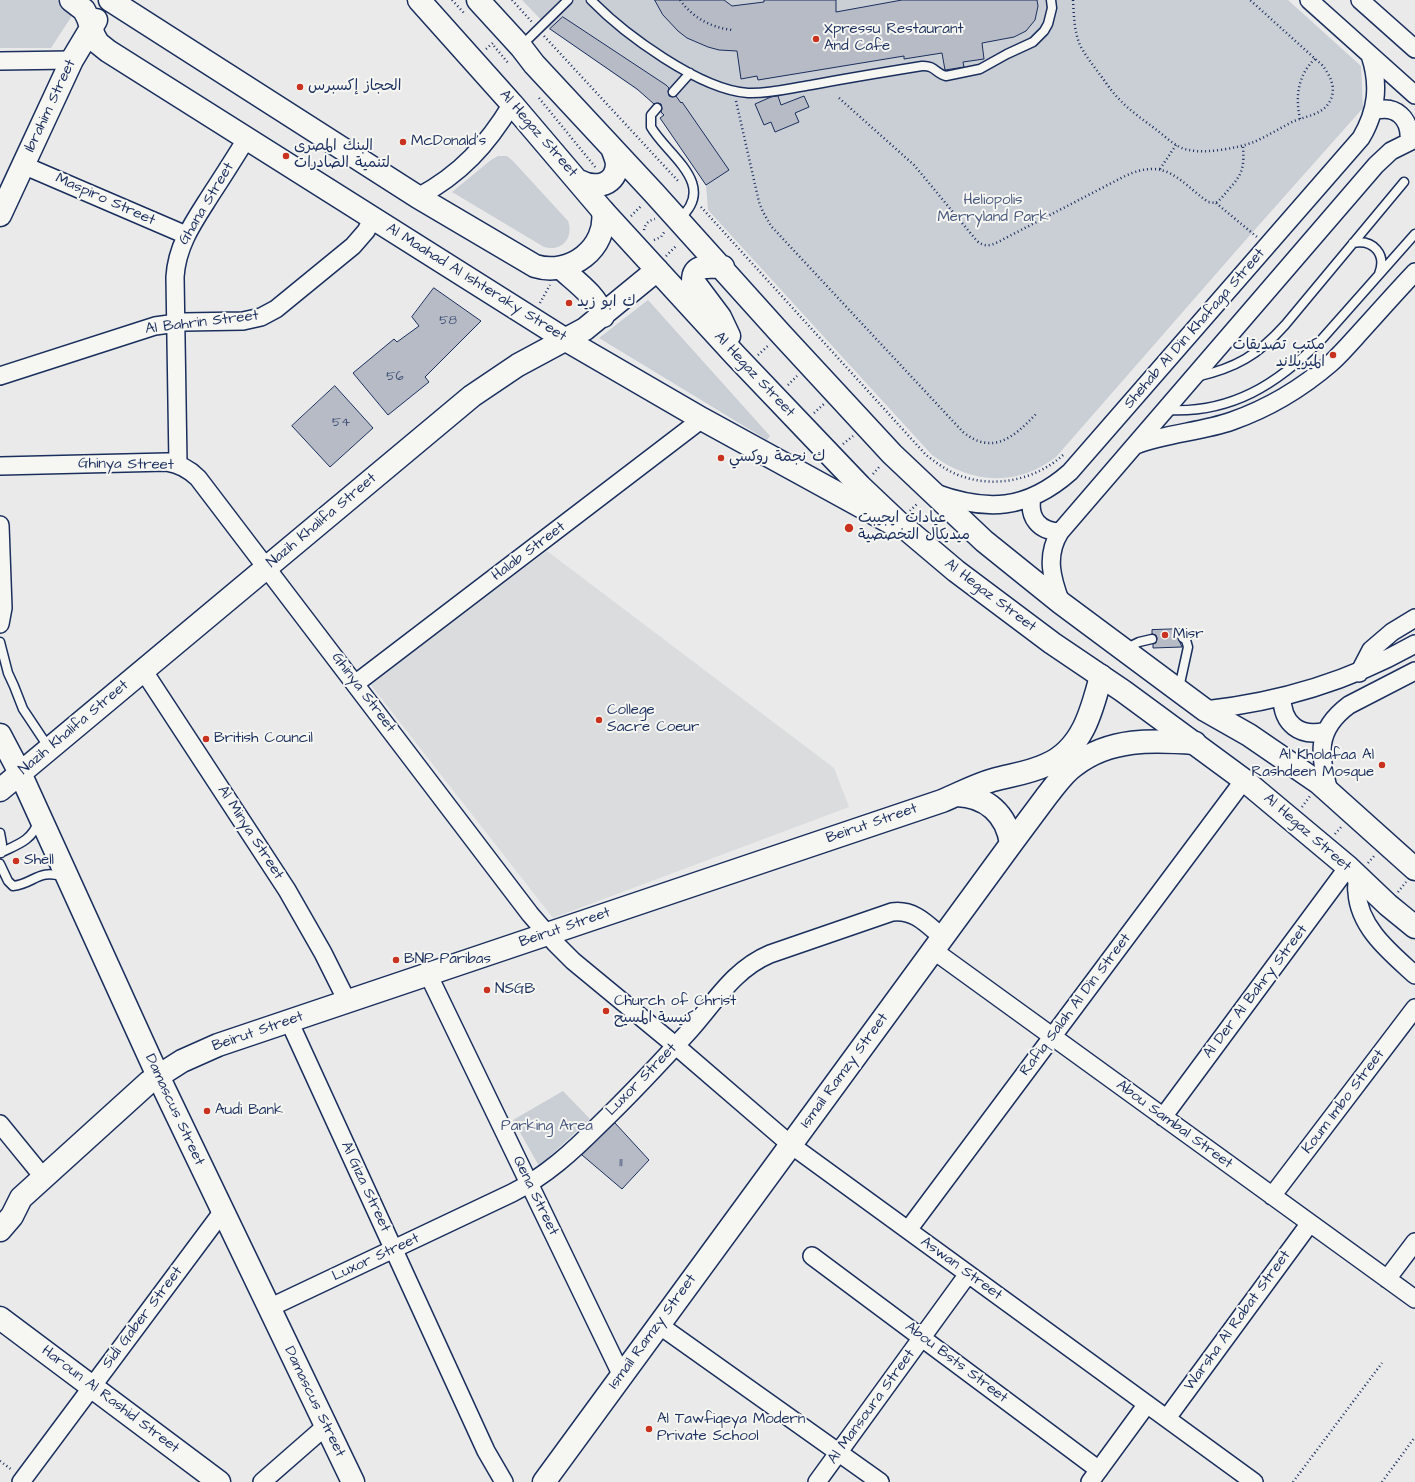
<!DOCTYPE html>
<html>
<head>
<meta charset="utf-8">
<style>
	body { margin:0 }
	canvas { display:block; background:#e9eae9 }
</style>
</head>
<body>
<canvas width="1415" height="1482"></canvas>
<script>
const c = document.querySelector('canvas').getContext('2d');
c.lineJoin = 'round';
function fillPath(path, color) { c.fillStyle = color; c.fill(path, 'evenodd'); }
function stroke(path, color, width, dash) { c.strokeStyle = color; c.lineWidth = width; c.lineCap = dash ? 'butt' : 'round'; c.setLineDash(dash || []); c.stroke(path); }
function drawText(font, color, halo, rows, align = 'center') {
  c.font = font + ' "Architects Daughter","Playpen Sans Arabic",sans-serif'; c.lineWidth = 4; c.setLineDash([]); c.textBaseline = 'middle'; c.strokeStyle = halo; c.fillStyle = color; for (const [text, x, y, turn = 0] of rows) {
    c.save(); c.translate(x, y); c.rotate((+turn || 0) * Math.PI / 180); c.textAlign = isNaN(turn) ? turn : align; if (halo) c.strokeText(text, 0, 0); c.fillText(text, 0, 0); c.restore();
  }
}
const built = new Path2D(`
	M547,551L834,768L849,807L553,918L370,684Z`);
const green = new Path2D(`
	M0,0H57L75,11L51,48H0Z
	M522,0H1288L1361,66L1363,108L1243,243L1056,457C1017,487 971,484 932,455L708,210L706,185L660,118L662,116L651,101L644,95L550,29Z
	M498,156H507L513,161L568,221C574,238 562,252 544,247L452,192L491,160Z
	M648,300L770,436L767,440L599,338Z
	M563,1091L590,1119L539,1166L513,1120Z`);
const building = new Path2D(`
	M655,0H724L732,6L764,2V0H836V12L902,0H1037L1038,6L1035,20L1026,31L1014,37L982,43L984,59L963,62L964,67L945,70L942,53L904,59V56L758,80L757,76L741,79L737,51L719,50L708,47L687,38L678,31L663,15Z
	M563,17L666,85L669,88L668,91L669,96L672,97L676,96L681,103L682,102L729,170L706,185L660,118L664,115L661,112L662,109L661,104L658,103L654,104L637,89L550,29Z
	M778,96L781,105L804,96L809,107L795,113L799,122L775,132L771,122L764,125L755,104L771,97Z
	M434,288L481,321L425,377L429,382L388,415L353,373L394,339L397,342L419,326L412,317Z
	M335,386L373,428L330,467L292,426Z
	M1183,629V633L1179,635L1178,638L1182,647L1153,648V644L1156,643L1157,638L1156,635L1152,634V630Z
	M615,1123L649,1160L622,1189L582,1155Z`);
const path = new Path2D(`
	M452,0L464,13
	M512,0L532,22
	M680,0C693,18 710,27 732,30
	M1073,0C1074,16 1074,33 1081,47C1086,56 1092,64 1098,72C1105,81 1111,91 1119,99C1130,111 1145,121 1158,131C1168,139 1177,148 1189,150C1206,154 1238,148 1254,142C1267,136 1279,129 1292,122C1305,116 1323,115 1330,101C1337,88 1330,75 1322,65L1250,0
	M544,36L679,182
	M494,46L509,64
	M486,49L494,42
	M539,98L596,168
	M839,98L914,165L977,241C984,247 990,246 998,242L1125,176C1166,157 1178,180 1208,202L1216,203C1221,199 1225,194 1229,189C1244,173 1244,165 1243,145
	M736,101L759,202L763,212L771,226L963,432C993,456 1014,437 1036,414
	M1300,119C1295,96 1298,74 1316,58
	M1160,169L1176,145
	M1216,203L1257,237
	M701,207L926,455C938,464 950,473 964,477C997,488 1037,479 1063,455
	M631,216L641,206
	M644,230C645,224 649,220 655,219
	M654,240L661,237L665,231
	M666,256L677,245
	M540,303L550,285
	M758,355L769,345
	M788,385L797,376
	M814,413L824,404
	M843,444L853,436
	M873,474L880,466
	M910,511L918,503
	M1302,807L1310,796
	M1335,834L1342,826
	M1368,863L1375,855
	M1398,892L1406,882
	M0,1461L12,1470
	M1293,1482L1382,1363
	M1382,1482L1415,1437`);
const lane = new Path2D(`
	M591,0C624,34 700,90 748,93C769,94 791,88 811,85C848,78 885,72 922,66C935,65 936,74 946,76L980,69L1007,54L1033,42L1044,31L1048,24L1052,8L1051,0
	M521,46L568,0
	M673,92L690,73
	M657,108L651,115V127C667,155 719,185 679,219
	M1353,243C1373,239 1387,254 1379,274
	M1196,377C1236,368 1258,355 1285,325L1404,182
	M1166,410C1231,414 1278,384 1322,339L1415,234
	M0,642L8,673L14,686L23,709L49,748
	M1125,649L1139,642L1152,639
	M1179,688L1188,647L1186,640L1183,638
	M0,833L2,844L1,853
	M0,853C16,845 32,841 38,822
	M0,864L8,881L13,886C34,884 38,868 65,877`);
const street = new Path2D(`
	M1309,0L1415,95
	M1360,0L1415,49
	M0,61L72,60
	M1374,111C1396,104 1411,119 1409,141
	M23,165L186,235
	M418,197C461,174 487,145 512,104
	M0,376L155,326L184,322L243,321L261,317L276,309L353,246L366,231L373,218
	M1136,445C1167,433 1201,432 1232,421C1269,408 1302,388 1331,363C1343,352 1353,340 1364,328C1381,309 1398,290 1415,272
	M178,464L175,277C177,244 195,220 212,193C224,175 235,157 247,138
	M0,466L167,462C180,464 189,469 198,478L530,914L555,943L573,961L676,1046L791,1145L1254,1482
	M935,493C987,512 1027,510 1070,472L1361,138C1377,111 1380,85 1370,55
	M1032,497C1028,518 1039,531 1060,532
	M0,525L3,608L0,624
	M1061,603C1052,579 1045,556 1060,532L1376,165L1391,151L1415,139
	M143,670L287,890L323,953L347,1001
	M1359,673L1371,650L1392,632L1415,618
	M355,684L702,419
	M1282,697C1282,724 1300,738 1326,731
	M1205,710C1279,702 1350,681 1415,644
	M1329,792C1320,755 1314,731 1349,705L1415,671
	M1358,876C1357,881 1356,887 1357,892C1359,928 1391,953 1415,975
	M933,950L1415,1299
	M428,974L622,1376
	M289,1021L486,1451L504,1482
	M1163,1117L1348,867
	M0,1124L44,1178
	M1272,1196L1415,1008
	M908,1230L1244,780
	M812,1256L1099,1470
	M1387,1279L1415,1242
	M269,1308L512,1193C546,1176 573,1151 600,1124C631,1094 661,1062 690,1030C715,1002 734,969 770,954L892,912C914,909 927,924 942,937
	M659,1325L880,1482
	M1167,1418L1310,1223
	M21,1482L223,1211
	M262,1482L326,1426
	M817,1482L968,1274
	M1090,1482L1147,1404`);
const secondary = new Path2D(`
	M71,0L84,10L88,18L94,36L98,43L108,51L566,340L702,419L897,526
	M110,0L418,197L535,266C570,277 608,248 603,211
	M0,215L72,60L96,20
	M561,268C576,282 596,295 603,316
	M0,735L20,773L158,1076L353,1482
	M0,790L472,396L518,365L585,329L657,270
	M957,795C986,796 1007,814 1011,844
	M0,1230L12,1216L21,1198L149,1082L182,1061L218,1045L942,801C959,794 975,785 993,780C1011,775 1029,773 1046,765C1082,750 1092,711 1101,676
	M0,1318L219,1482
	M544,1482L1011,844C1023,828 1034,813 1046,797C1055,786 1063,773 1075,765C1110,738 1153,740 1195,743`);
const primary = new Path2D(`
	M419,0L512,104L603,211L735,355L860,486L898,522L956,571L1052,643L1123,691L1244,780L1348,867L1388,905L1415,927
	M478,0L521,47L534,64L654,193L781,334L892,454L984,541L1061,603L1178,690L1205,710L1249,735L1319,783L1415,869
	M579,181C596,190 617,185 617,163C616,158 614,153 612,148
	M723,267C710,267 693,263 693,281L720,317L729,336`);
const markers = [
	[816,39,4,"#c8321e"],
	[300,87,4,"#c8321e"],
	[403,142,4,"#c8321e"],
	[286,156,4,"#c8321e"],
	[569,303,4,"#c8321e"],
	[1333,355,4,"#c8321e"],
	[721,458,4,"#c8321e"],
	[849,528,5,"#c8321e"],
	[1165,635,4,"#c8321e"],
	[599,720,4,"#c8321e"],
	[206,739,4,"#c8321e"],
	[1382,765,4,"#c8321e"],
	[16,861,4,"#c8321e"],
	[396,960,4,"#c8321e"],
	[487,990,4,"#c8321e"],
	[606,1011,4,"#c8321e"],
	[207,1111,4,"#c8321e"],
	[649,1429,4,"#c8321e"]
];
const numberNames = [
	["58",448,321],
	["56",395,377],
	["54",341,423],
	["11",621,1163]
];
const poiNames = [
	["Xpressu Restaurant",824,30],
	["And Cafe",824,47],
	["الحجاز إكسبرس",308,87],
	["McDonald's",411,142],
	["البنك المصرى",294,147],
	["لتنمية الصادرات",294,164],
	["ك ابو زيد",577,303],
	["مكتب تصديقات",1325,346,"right"],
	["الميريلاند",1325,363,"right"],
	["ك نجمة روكسي",729,458],
	["عيادات ايجيبت",858,519],
	["ميديكال التخصصية",858,536],
	["Misr",1173,635],
	["College",607,711],
	["Sacre Coeur",607,728],
	["British Council",214,739],
	["Al Kholafaa Al",1374,756,"right"],
	["Rashdeen Mosque",1374,773,"right"],
	["Shell",24,861],
	["BNP Paribas",404,960],
	["NSGB",495,990],
	["Church of Christ",614,1002],
	["كنيسة المسيح",614,1019],
	["Audi Bank",215,1111],
	["Al Tawfiqeya Modern",657,1420],
	["Private School",657,1437]
];
const streetNames = [
	["Ibrahim Street",51,106,-65],
	["Al Hegaz Street",538,134,49],
	["Maspiro Street",105,200,24],
	["Ghana Street",207,204,-59],
	["Al Maahad Al Ishteraky Street",476,283,32],
	["Al Bahrin Street",202,323,-7],
	["Shehab Al Din Khafaga Street",1195,329,-49],
	["Al Hegaz Street",754,375,47],
	["Ghinya Street",126,465,1],
	["Nazih Khalifa Street",322,521,-40],
	["Halab Street",529,552,-37],
	["Al Hegaz Street",990,596,37],
	["Ghinya Street",363,693,53],
	["Nazih Khalifa Street",74,728,-40],
	["Beirut Street",872,824,-19],
	["Al Minya Street",250,833,57],
	["Al Hegaz Street",1307,833,41],
	["Beirut Street",565,928,-19],
	["Al Der Al Bahry Street",1256,992,-53],
	["Rafiq Salah Al Din Street",1076,1005,-53],
	["Beirut Street",258,1032,-19],
	["Ismail Ramzy Street",845,1071,-54],
	["Luxor Street",642,1080,-46],
	["Koum Imbo Street",1344,1102,-53],
	["Damascus Street",174,1110,65],
	["Abou Sambal Street",1174,1125,36],
	["Al Giza Street",365,1187,65],
	["Qena Street",535,1196,64],
	["Luxor Street",376,1258,-25],
	["Aswan Street",961,1269,36],
	["Sidi Gaber Street",143,1318,-53],
	["Warsha Al Rabat Street",1238,1321,-54],
	["Ismail Ramzy Street",653,1332,-54],
	["Abou Bsts Street",956,1363,37],
	["Haroun Al Rashid Street",110,1400,37],
	["Damascus Street",314,1402,64],
	["Al Mansoura Street",872,1407,-54]
];
const parkNames = [
	["Heliopolis",993,201],
	["Merryland Park",993,218],
	["Parking Area",547,1127]
];
fillPath(built, '#dadcde');
fillPath(green, '#caced5');
fillPath(building, '#b6bbc6');
stroke(building, '#1b2f5e', 1);
stroke(lane, '#1b2f5e', 11);
stroke(street, '#1b2f5e', 20);
stroke(secondary, '#1b2f5e', 25);
stroke(primary, '#1b2f5e', 25);
stroke(path, '#1b2f5e', 2.5, [1, 3]);
stroke(lane, '#f6f6f2', 8);
stroke(street, '#f6f6f2', 17);
stroke(secondary, '#f6f6f2', 22);
stroke(primary, '#f6f6f2', 22);
for (const [x, y, r, color] of markers) { const dot = new Path2D(); dot.arc(x, y, r, 0, 2 * Math.PI); c.fillStyle = color; c.fill(dot); stroke(dot, '#f6f6f2', 1.5); }
drawText('13px', '#425278', null, numberNames);
drawText('15px', '#1b2f5e', '#f6f6f2', poiNames, 'left');
drawText('15px', '#1b2f5e', '#f6f6f2', streetNames);
drawText('15px', '#47577c', '#f6f6f2', parkNames);
</script>
</body>
</html>
